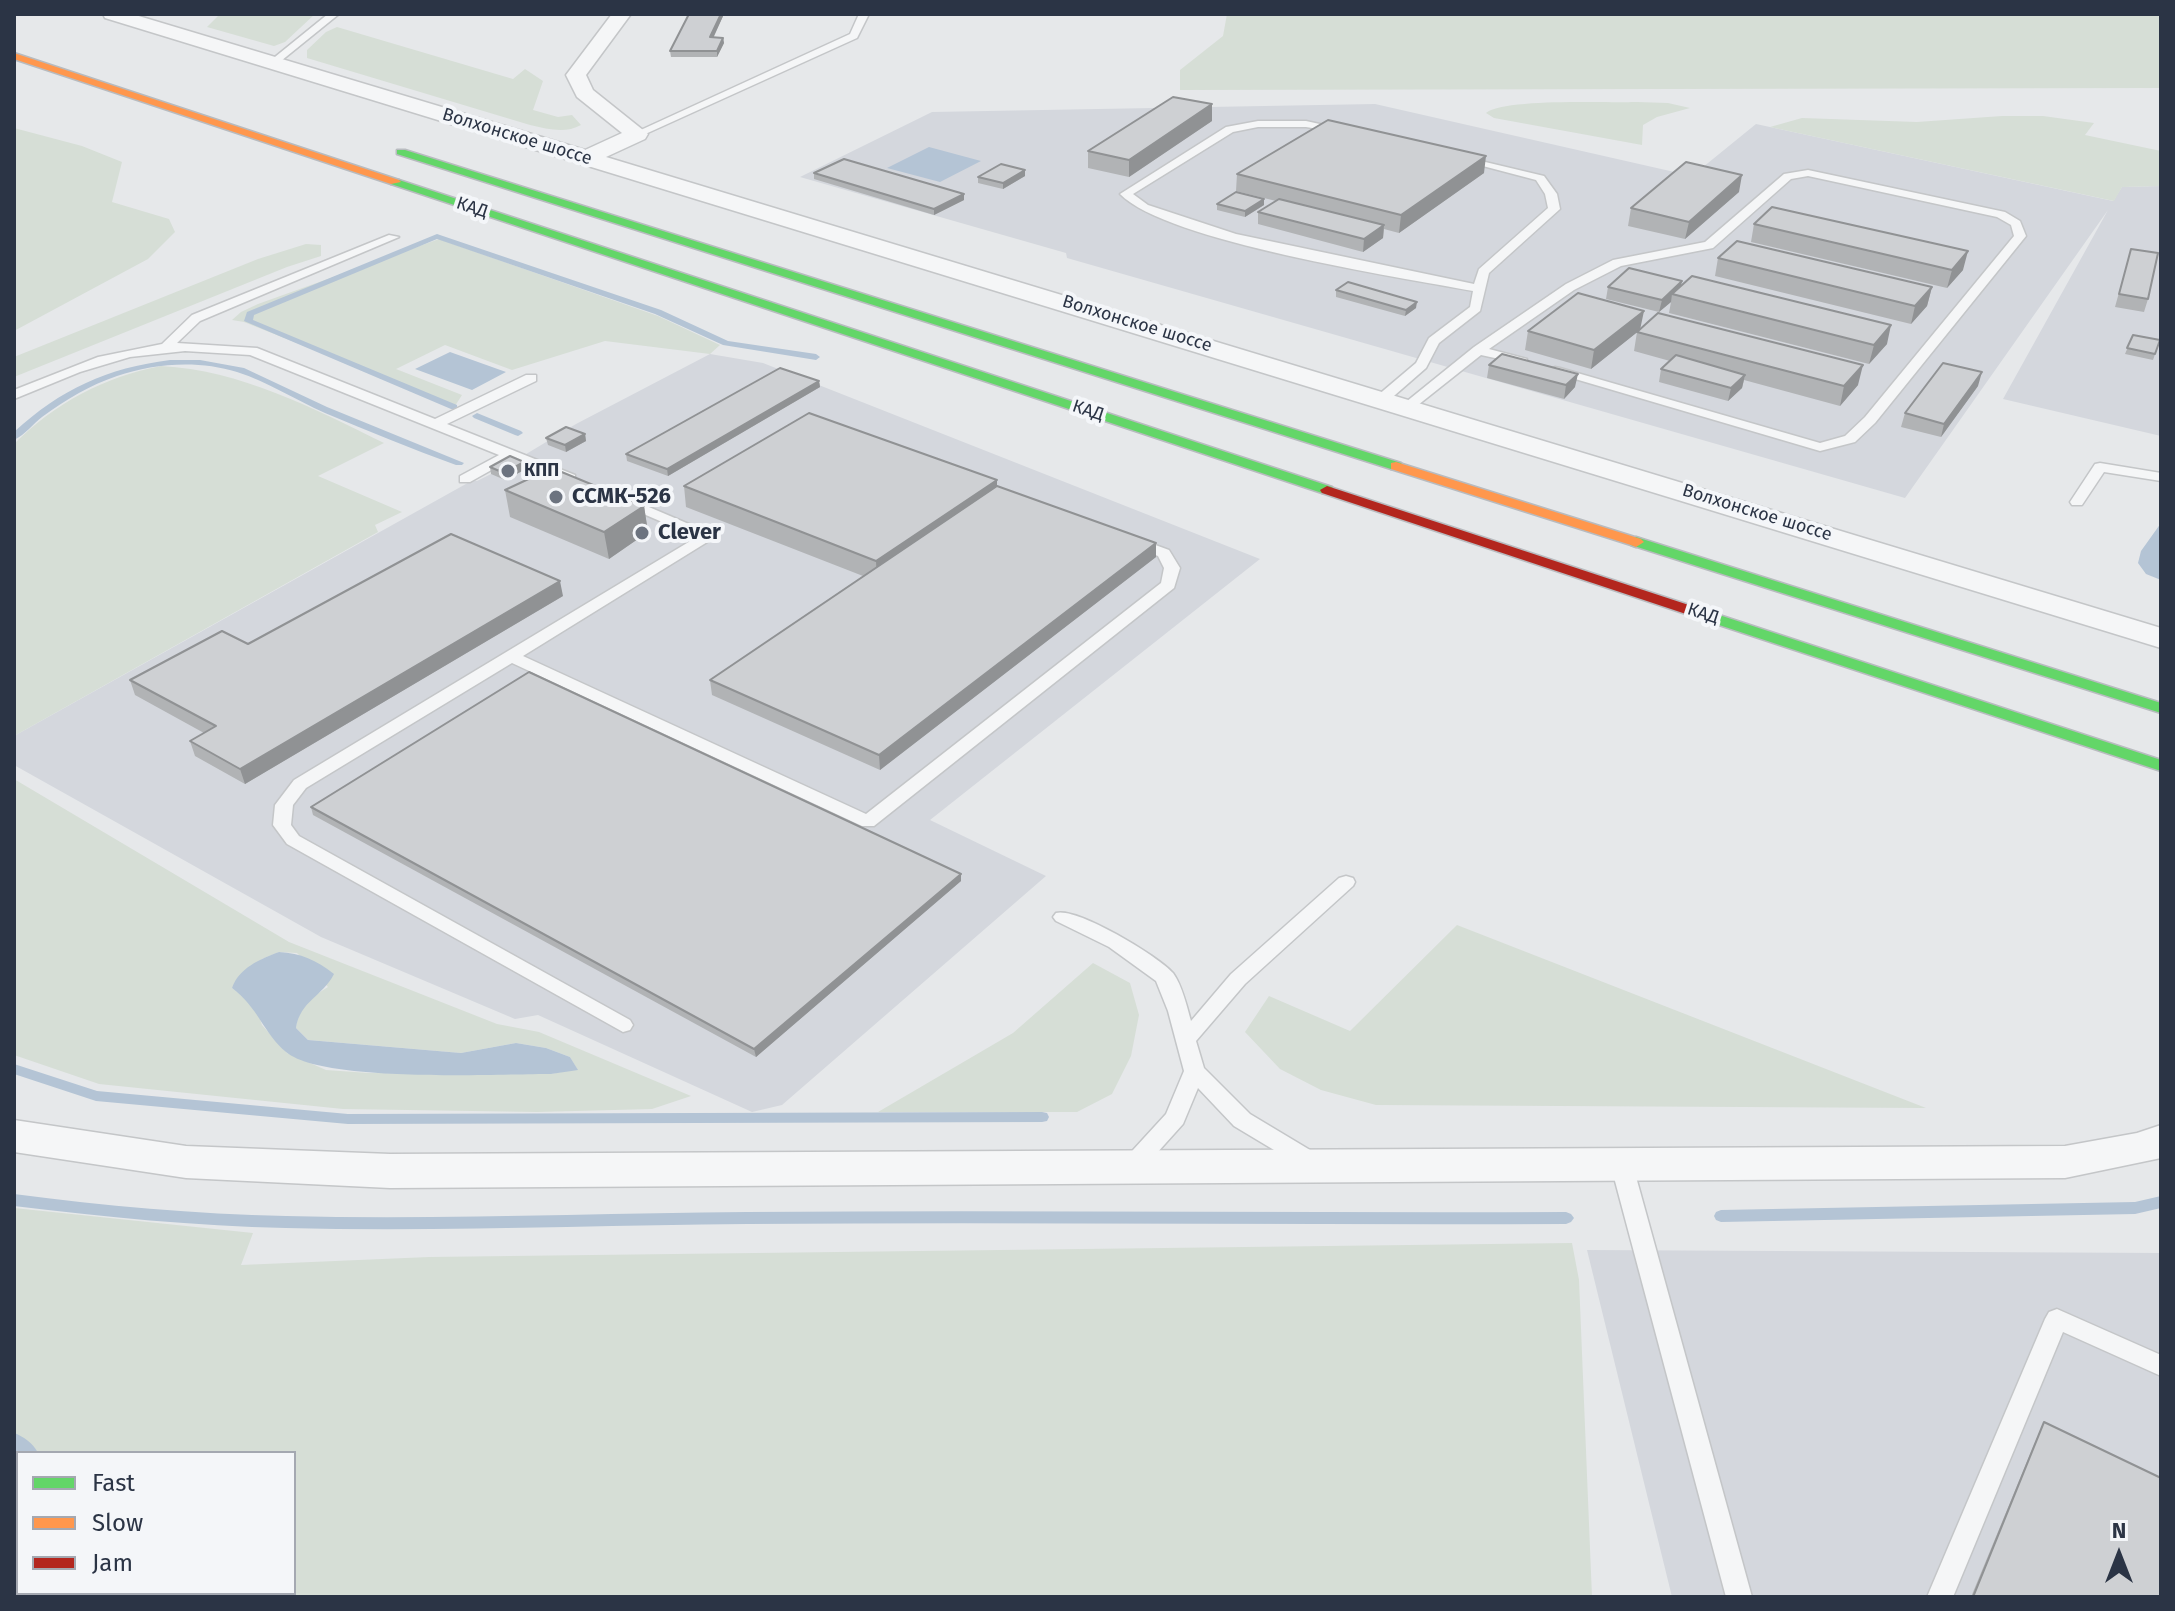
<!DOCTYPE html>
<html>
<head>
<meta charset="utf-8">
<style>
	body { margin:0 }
	#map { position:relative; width:2175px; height:1611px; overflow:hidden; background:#e6e8ea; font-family:"Fira Sans",sans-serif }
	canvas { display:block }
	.frame { position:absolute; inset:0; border:16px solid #2b3445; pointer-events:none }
	.legend { position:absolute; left:16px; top:1451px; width:280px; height:144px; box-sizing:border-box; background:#f4f6f9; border:2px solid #a4a8b1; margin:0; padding:10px 14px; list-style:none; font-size:24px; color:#2b3445 }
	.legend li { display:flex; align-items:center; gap:16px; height:40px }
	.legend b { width:40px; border:2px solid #a4a8b1 }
	.north { position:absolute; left:2079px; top:1515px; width:80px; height:80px; -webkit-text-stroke:6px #f4f6f9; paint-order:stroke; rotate:0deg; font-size:22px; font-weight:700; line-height:32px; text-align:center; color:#2b3445 }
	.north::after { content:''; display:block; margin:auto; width:28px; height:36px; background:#2b3445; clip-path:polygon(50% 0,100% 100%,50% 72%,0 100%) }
</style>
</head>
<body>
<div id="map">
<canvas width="2175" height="1611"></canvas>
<div class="frame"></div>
<ul class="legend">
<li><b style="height:10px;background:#63d668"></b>Fast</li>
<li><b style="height:10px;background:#ff974d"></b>Slow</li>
<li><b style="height:10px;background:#b3261e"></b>Jam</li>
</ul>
<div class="north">N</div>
</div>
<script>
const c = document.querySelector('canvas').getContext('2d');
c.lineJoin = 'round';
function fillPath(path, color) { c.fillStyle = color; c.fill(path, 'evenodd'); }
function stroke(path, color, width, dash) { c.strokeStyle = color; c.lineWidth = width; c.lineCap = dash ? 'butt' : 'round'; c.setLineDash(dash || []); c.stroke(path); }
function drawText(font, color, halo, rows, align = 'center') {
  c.font = font + ' "Fira Sans",sans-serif'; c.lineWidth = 8; c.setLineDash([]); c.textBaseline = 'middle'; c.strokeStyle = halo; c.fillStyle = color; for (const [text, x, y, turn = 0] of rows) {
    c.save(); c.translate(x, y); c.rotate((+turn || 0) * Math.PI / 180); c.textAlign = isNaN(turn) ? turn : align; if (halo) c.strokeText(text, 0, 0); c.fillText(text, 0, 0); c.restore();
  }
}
const built = new Path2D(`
	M1375,104L1692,176L1756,124L2113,201L2122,187L2161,186V436L2003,399L2108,210L1905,498L1067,258L1066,253L800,177L932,112Z
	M710,354L763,363L1260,559L930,820L1046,876L782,1105L752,1112L538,1015L515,1019L321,937L14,765V736L473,480L477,481L503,468L576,424Z
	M1587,1250L2161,1253V1597H1672Z`);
const green = new Path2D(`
	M220,14H315L285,42L274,46L207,27Z
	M1227,14H2161V88L1180,90V70L1223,36Z
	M337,27L513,79L525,69L543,81L533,110L558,117L572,115L581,125C565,134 548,129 530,125L307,58V50L326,32Z
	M1637,102L1668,103L1690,108L1657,117L1643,125L1642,145L1494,118L1486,113C1503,98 1608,103 1637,102Z
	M2002,116H2043L2094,123L2085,135L2161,151V186L2122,187L2114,201L1770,127L1802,118L1917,122Z
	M14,128L82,146L122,162L112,202L169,219L175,232L148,259L14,331Z
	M439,239L658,316L720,345L710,354L605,341L512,370L445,345L396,369L462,395L455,406L244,322L232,320L241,312L258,304Z
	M306,244L321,245V256L287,267L14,377V357L258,259Z
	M161,366C240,370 313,408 384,443L318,476L402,512L375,525L378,532L14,736V444C55,403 104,377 161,366Z
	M14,779L289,942L497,1024L539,1032L691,1096L652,1109L537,1112L343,1109L99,1084L14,1055ZM279,952L297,953L328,987C310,998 299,1007 296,1028L308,1040L461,1053L516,1043L546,1048L570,1057L577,1069L551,1074L369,1073L326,1070L287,1053L262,1025L258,1013L244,997L232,988L262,959Z
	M1457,925L1926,1108L1376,1105L1321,1090L1280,1069L1245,1032L1269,996L1350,1031Z
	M1093,963L1130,983L1139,1015L1131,1056L1112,1094L1077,1112H878L1013,1033Z
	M14,1208L253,1233L241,1265L429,1257L1572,1243L1579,1280L1592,1597H14ZM18,1453H294V1593H18Z`);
const water = new Path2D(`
	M929,147L981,161L940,182L887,168Z
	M450,352L506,372L472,390L415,369Z
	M2161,523V580L2146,574L2138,563L2141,551Z
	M279,952C301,953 316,960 334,974C323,996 300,1001 296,1028L308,1040L461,1053L516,1043L546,1048L570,1057L578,1070L551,1074C497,1074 323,1083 286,1052C264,1034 258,1007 232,988C239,968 260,959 279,952Z`);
const stream = new Path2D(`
	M437,234L661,310L728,341L816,354L820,357L816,360L723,345L655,314L437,239L254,315L253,320L457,405V409H451L244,321L247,312Z
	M170,360H200L244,368L327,407L464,463L462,465H456C412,449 368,431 325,413C296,400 268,382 237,372C199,360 154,363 117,376C90,385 65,400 42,417C33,424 25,435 14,440V432C61,389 107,368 170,360Z
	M477,413L521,431L523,433L518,436L515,435L474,418L472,416Z
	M14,1064L97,1091L348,1114L1042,1112L1047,1113L1049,1117L1047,1121L1042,1122L348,1124L96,1101L14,1074Z
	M14,1194C105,1206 195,1214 286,1216C440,1220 593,1213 747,1212C1020,1210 1293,1213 1566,1212L1571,1214L1574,1218L1571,1222L1566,1224C1293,1225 1020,1222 747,1224C593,1225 440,1232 286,1228C195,1226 105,1217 14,1206Z
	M2161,1196V1208L2135,1214L1721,1222L1716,1220L1714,1216L1716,1212L1721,1210L2135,1202Z
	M14,1433C23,1436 34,1444 38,1453H18L14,1450Z
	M14,1501L18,1502V1518L14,1517Z
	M193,1593H214L216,1597H195Z`);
const lane = new Path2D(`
	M328,14H339L276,65H270V61Z
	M859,14H869L857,38L641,136L632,134L850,34Z
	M1258,121H1306L1347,130L1342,133L1306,127H1258L1233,132L1133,194L1148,205L1236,234L1474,284L1479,269L1548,208L1545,194L1536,180L1460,160V156L1544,176L1557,194L1560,209L1489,273L1480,311L1439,343L1426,368L1387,402H1377V396L1416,363L1429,338L1470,307L1473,291C1399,277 1167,242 1120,194L1226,127Z
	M1808,170L2005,212L2020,221L2026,236L1875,423L1855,442L1820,451L1548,371L1555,367L1560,368L1820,443L1845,436L1865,417L2014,236L2011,225L1997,217L1808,176L1791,179L1713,248L1621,266L1574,290L1489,349L1527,359V365L1481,355L1413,409H1403L1401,406L1474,347L1566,284L1613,260L1705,242L1784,174Z
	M389,235L399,237L200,321L177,343L257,348L435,419L526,375H536V381L447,424L575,475V481H565L511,459L470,482H460V476L499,455L250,355L185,351L130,357L80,372L14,399V390L98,357L162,344L192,315Z
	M2100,463L2161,473V481L2104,472L2082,505H2072L2070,502L2095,464Z
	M623,496L717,536L523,656L866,814L1161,583L1164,568L1158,556L1129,545V539H1139L1169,550L1180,568L1174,588L874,826H862L512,663L306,788L293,805L291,825L299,836L630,1020L633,1025L630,1030L623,1032L287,844L273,825L275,805L294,780L697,537L618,503L616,500Z
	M1346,876L1353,878L1355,882L1353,886L1245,984L1196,1041L1204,1068L1250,1114L1320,1156L1323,1162L1320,1168L1312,1170L1304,1168L1234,1126L1198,1088L1183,1124L1138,1174L1130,1176L1122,1174L1119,1168L1122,1162L1166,1114L1184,1071L1168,1011L1156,981L1109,947L1056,921L1053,917L1056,913C1077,907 1158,956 1173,973C1182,985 1187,1007 1191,1021L1231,974L1339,878Z
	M1622,1158L1630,1160L1633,1166L1752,1597H1726L1611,1166L1614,1160Z
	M2057,1309L2161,1355V1376L2063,1332L1953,1597H1927L2045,1319L2049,1312Z`);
const street = new Path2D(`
	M103,14H132L585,150L622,133L577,97L566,75L612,14H631L586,75L593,90L648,134L645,139L606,157L2161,628V648L105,18Z
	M14,1120L186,1146L390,1154L2065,1146L2137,1133L2161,1125V1158L2065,1178L390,1188L186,1178L14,1152Z`);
const fast = new Path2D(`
	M397,150H405L1401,463L1403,466L1401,469H1391L397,154Z
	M391,180H399L1332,487L1334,490L1332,493H1322L391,184Z
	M1636,537L2161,703V713L1631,545L1628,542Z
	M1707,611L2161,760V771L1701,619L1699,616L1701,613Z`);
const slow = new Path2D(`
	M14,53L399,180L401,182L391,184L14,59Z
	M1396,462L1641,539L1644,542L1636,547L1631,545L1391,469V463Z`);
const jam = new Path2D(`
	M1327,486L1713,613L1715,616L1713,619H1701L1322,493L1320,490Z`);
const wall = new Path2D(`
	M724,14L713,37L723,38L724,43L717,57H671L670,51Z
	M1212,121L1129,177L1088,168V151Z
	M1025,170V176L1003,189L978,183V177Z
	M814,173L964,200L934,215L814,179Z
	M1484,173L1399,233L1384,229L1383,238L1363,252L1258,224V212L1276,201L1236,191L1237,174Z
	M1739,192L1685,239L1628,226L1631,208Z
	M1217,204L1264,205L1245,217L1217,210Z
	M1754,224L1963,270L1947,288L1751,242Z
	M2131,249L2148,299L2144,312L2115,307Z
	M1718,258L1932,287L1927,306L1911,324L1715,276Z
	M1682,281L1681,286L1887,344L1869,364L1669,313L1671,302L1659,312L1606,299L1608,287Z
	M1336,290L1416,308L1405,316L1336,297Z
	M1640,329L1858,385L1840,406L1744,380L1742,388L1728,401L1659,382L1661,369L1670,361L1634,351L1637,332L1591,369L1525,350L1528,331Z
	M2133,335L2160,340L2153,360L2125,354Z
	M1489,365L1575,387L1564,399L1487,378Z
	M819,381L820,387L668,476L627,461L626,454Z
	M1978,386L1941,437L1901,427L1905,413Z
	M585,434L586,441L566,452L548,445L546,438Z
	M490,467L526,469L505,480L491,474Z
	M997,480V486L1156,557L880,770L712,695L710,680L863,576L686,507L684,486Z
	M505,490L644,506L648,532L609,559L510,517Z
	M563,596L245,784L195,756L190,741L204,733L135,695L130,680L248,644Z
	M311,807L961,881L756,1057L313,815Z
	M2044,1422L2161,1597H1971L2033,1447Z`);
const shadedWall = new Path2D(`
	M721,14H724L711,43L710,37Z
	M723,38L724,43L717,57V51Z
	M1212,104V121L1129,177V160Z
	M1486,156L1484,173L1399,233L1401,215Z
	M1025,170V176L1003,189V183Z
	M1742,175L1739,192L1685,239L1689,222Z
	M964,194V200L934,215V209Z
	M1264,199V205L1245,217V211Z
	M1384,225L1383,238L1363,252L1364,239Z
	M1968,251L1963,270L1947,288L1952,270Z
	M1682,281L1679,293L1672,294L1671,302L1659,312L1662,300Z
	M1932,287L1927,306L1911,324L1915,306Z
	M1417,302L1416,308L1405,316L1406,310Z
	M1644,311L1640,330L1591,369L1594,350Z
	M1891,325L1887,344L1869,364L1874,345Z
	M1863,365L1858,385L1840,406L1844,386Z
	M1982,372L1978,386L1941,437L1944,424Z
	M1578,374L1575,387L1564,399L1566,385Z
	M1745,375L1742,388L1728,401L1731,388Z
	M819,381L820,387L668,476L667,469Z
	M585,434L586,441L566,452L565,445Z
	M524,462L526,469L505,480L504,473Z
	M997,480V500L877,582L876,561Z
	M644,506L648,532L609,559L604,532Z
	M1156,543V557L880,770L879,755Z
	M560,581L563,596L245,784L240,769Z
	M961,874V881L756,1057L754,1049Z`);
const building = new Path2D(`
	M689,14H721L710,37L723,38L717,51H670Z
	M1173,97L1212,104L1129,160L1088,151Z
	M1328,120L1486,156L1401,215L1237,174Z
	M844,159L964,194L934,209L814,173Z
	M1686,162L1742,175L1689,222L1631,208Z
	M1001,164L1025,170L1003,183L978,177Z
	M1236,192L1264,199L1245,211L1217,204Z
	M1279,199L1384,225L1364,239L1258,212Z
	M1772,207L1968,251L1952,270L1754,224Z
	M1737,241L1932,287L1915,306L1718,258Z
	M2131,249L2158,253L2148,299L2119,294Z
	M1629,268L1682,281L1662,300L1608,287Z
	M1692,276L1891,325L1874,345L1672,294Z
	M1348,282L1417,302L1406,310L1336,290Z
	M1578,293L1644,311L1594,350L1528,331Z
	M1658,313L1863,365L1844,386L1637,332Z
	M2133,335L2160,340L2155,354L2127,348Z
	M1502,354L1578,374L1566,385L1489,365Z
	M1676,355L1745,375L1731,388L1661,369Z
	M1943,363L1982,372L1944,424L1905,413Z
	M780,368L819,381L667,469L626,454Z
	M809,413L997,480L876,561L684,486Z
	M566,427L585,434L565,445L546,438Z
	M510,456L524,462L504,473L490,467Z
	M552,468L644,506L604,532L505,490Z
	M997,486L1156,543L879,755L710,680Z
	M451,534L560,581L240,769L190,741L216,726L130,680L222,631L248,644Z
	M529,672L961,874L754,1049L311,807Z
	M2044,1422L2161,1478V1597H1973Z`);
const markers = [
	[508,471,8,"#6c737f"],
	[556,497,8,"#6c737f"],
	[642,533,8,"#6c737f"]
];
const farStreetnames = [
	["Волхонское шоссе",517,137,17],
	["КАД",472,208,18],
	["Волхонское шоссе",1137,324,17],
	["КАД",1088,411,18],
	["Волхонское шоссе",1757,513,17],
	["КАД",1703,614,18]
];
const farPoinames = [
	["КПП",524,471]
];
const poiNames = [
	["ССМК-526",572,497],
	["Clever",658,533]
];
fillPath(built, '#d4d7dd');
fillPath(green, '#d6ded6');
fillPath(water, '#b4c4d5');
fillPath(stream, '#b4c4d5');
stroke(lane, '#c4c6c8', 3);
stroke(street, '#c4c6c8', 3);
stroke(fast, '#b8bbbf', 3);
stroke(slow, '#b8bbbf', 3);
stroke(jam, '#b8bbbf', 3);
fillPath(lane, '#f5f6f7');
fillPath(street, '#f5f6f7');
fillPath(fast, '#63d668');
fillPath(slow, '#ff974d');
fillPath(jam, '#b3261e');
fillPath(wall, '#b1b3b5');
fillPath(shadedWall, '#909294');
fillPath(building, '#ced0d3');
stroke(building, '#909294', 2);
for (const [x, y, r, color] of markers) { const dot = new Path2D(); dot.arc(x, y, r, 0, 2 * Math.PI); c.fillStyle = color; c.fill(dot); stroke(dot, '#f4f6f9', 3); }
drawText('18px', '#2b3445', '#f4f6f9', farStreetnames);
drawText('bold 18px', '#2b3445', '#f4f6f9', farPoinames, 'left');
drawText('bold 22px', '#2b3445', '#f4f6f9', poiNames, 'left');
</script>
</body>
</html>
